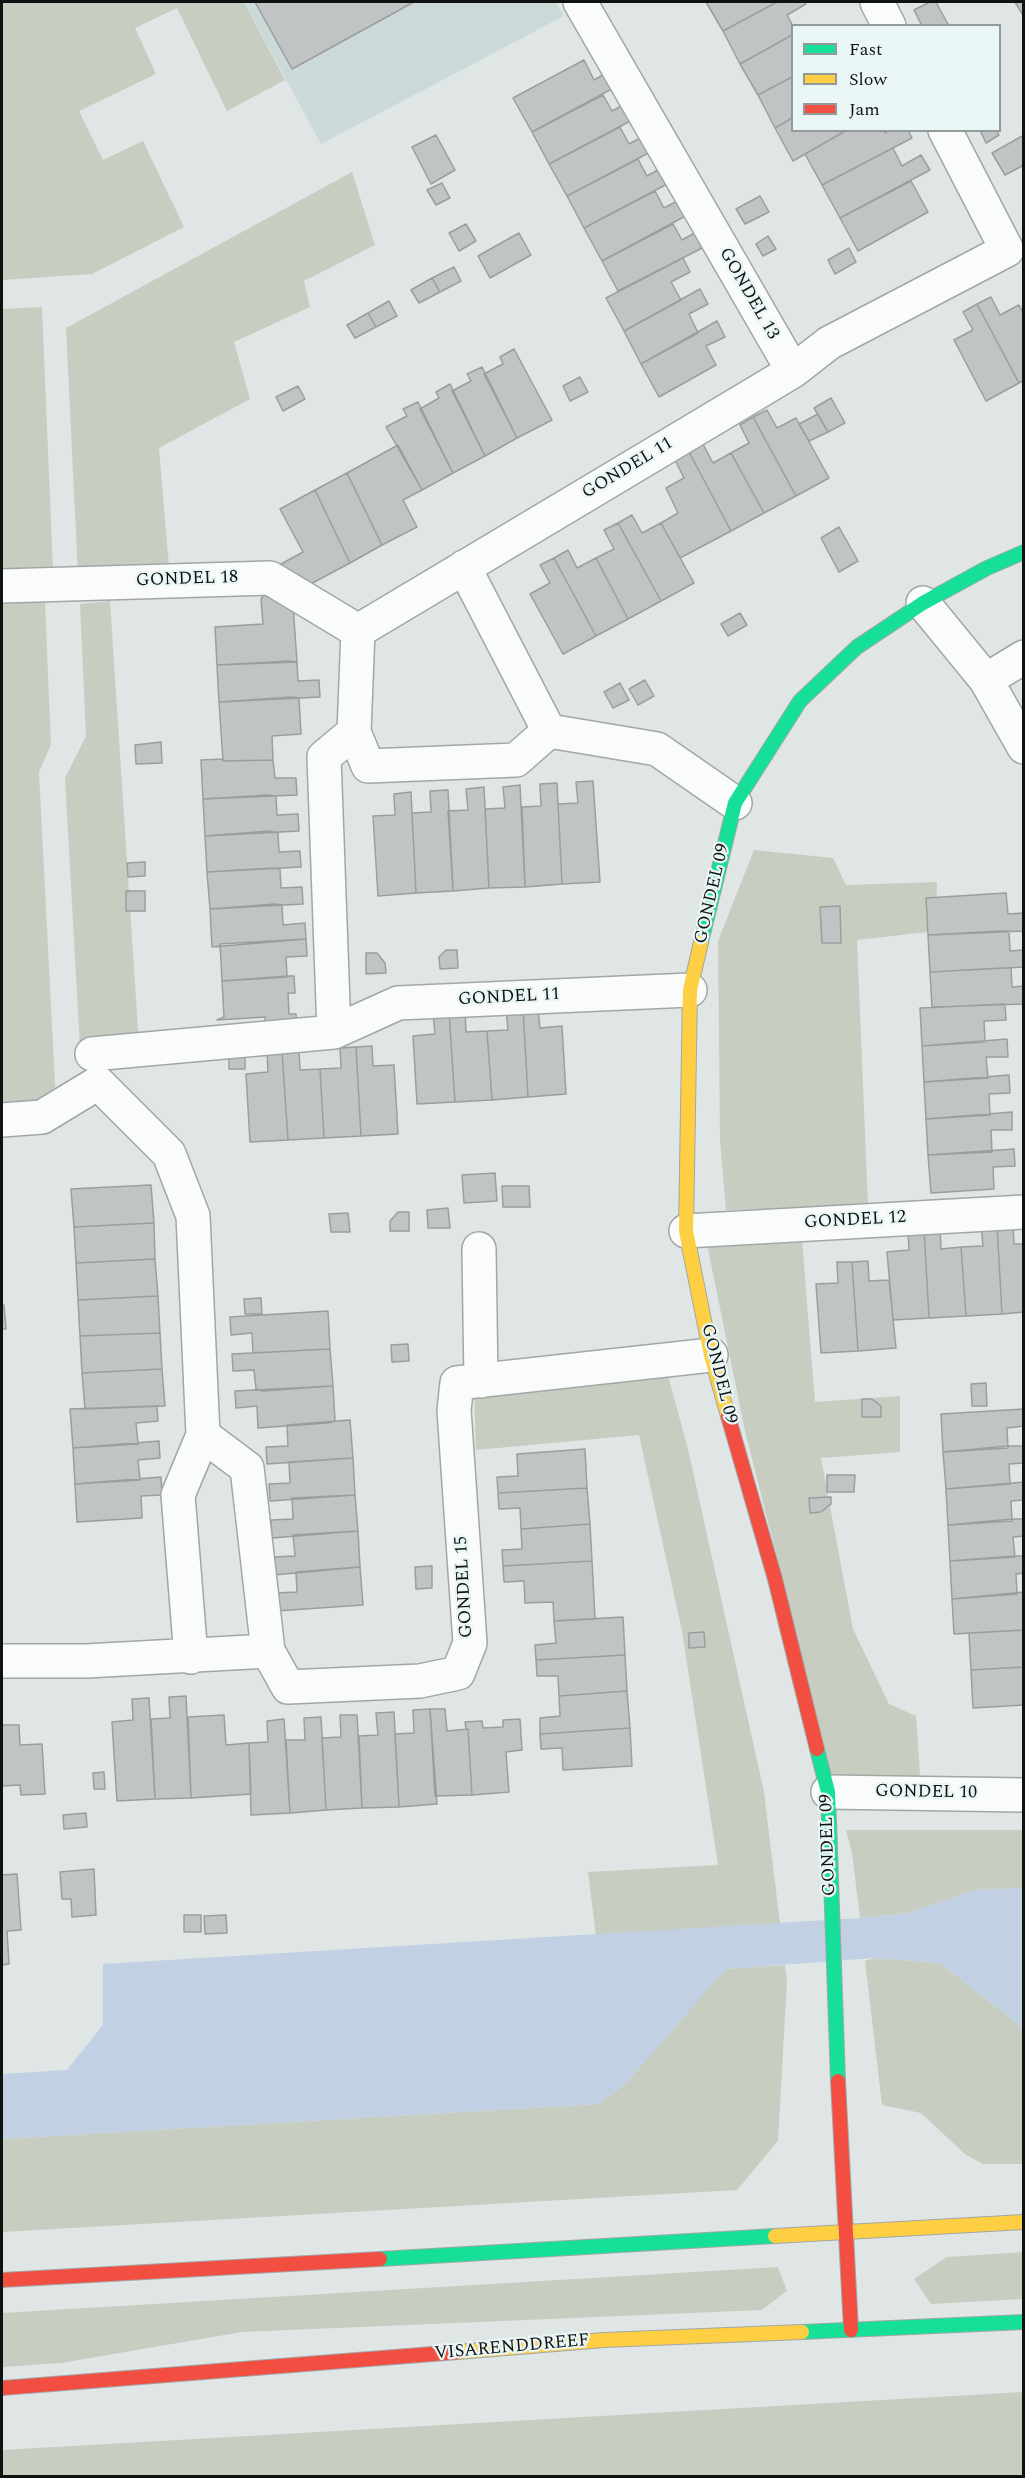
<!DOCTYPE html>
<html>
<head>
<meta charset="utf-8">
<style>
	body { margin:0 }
	#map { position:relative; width:1025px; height:2478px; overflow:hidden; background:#dfe6e5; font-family:Spectral,serif }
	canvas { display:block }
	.frame { position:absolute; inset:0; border:3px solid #0e1312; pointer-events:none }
	.legend { position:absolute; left:791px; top:24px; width:210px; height:108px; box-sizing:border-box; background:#eaf6f5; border:2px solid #929b9a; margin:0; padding:8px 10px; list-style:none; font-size:18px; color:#0e1312 }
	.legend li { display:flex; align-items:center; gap:12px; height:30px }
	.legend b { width:30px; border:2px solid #929b9a }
</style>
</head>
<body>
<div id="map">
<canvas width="1025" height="2478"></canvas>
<div class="frame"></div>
<ul class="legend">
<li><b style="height:8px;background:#16e098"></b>Fast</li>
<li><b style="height:8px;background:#ffcf43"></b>Slow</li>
<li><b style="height:8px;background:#f24e42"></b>Jam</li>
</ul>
</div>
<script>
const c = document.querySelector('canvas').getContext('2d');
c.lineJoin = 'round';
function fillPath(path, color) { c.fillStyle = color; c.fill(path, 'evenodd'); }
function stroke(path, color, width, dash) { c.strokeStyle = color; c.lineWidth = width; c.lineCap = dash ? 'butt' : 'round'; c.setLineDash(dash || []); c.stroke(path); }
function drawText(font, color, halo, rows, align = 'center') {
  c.font = font + ' Spectral,serif'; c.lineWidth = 4.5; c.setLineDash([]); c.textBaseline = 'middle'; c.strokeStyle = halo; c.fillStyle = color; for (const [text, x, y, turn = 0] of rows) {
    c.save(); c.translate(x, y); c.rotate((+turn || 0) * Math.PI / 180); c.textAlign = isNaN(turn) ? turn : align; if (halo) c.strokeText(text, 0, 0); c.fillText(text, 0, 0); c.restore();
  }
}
const built = new Path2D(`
	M244,2H556L564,16L321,144Z`);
const green = new Path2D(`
	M2,2H244L285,80L227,111L177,8L135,28L156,74L79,111L103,160L143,141L184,227L92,274L2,280Z
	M352,172L375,245L304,281L310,307L234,342L250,399L159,448L169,566L78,575L66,328Z
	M42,307L53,569L2,571V309Z
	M45,601L51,745L39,772L56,1104L2,1109V603Z
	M110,601L139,1045L80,1048L65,778L86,736L80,604Z
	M754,850L833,858L846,885L937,882L936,931L857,940L868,1207L726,1210L720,1141L718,941Z
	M802,1240L815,1402L900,1396V1452L821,1458L853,1629L889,1704L916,1716L921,1789L834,1783L745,1431L707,1244Z
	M666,1368L688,1449L764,1792L780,1924L596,1936L588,1872L718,1865L682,1631L639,1435L476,1450L474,1390Z
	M846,1830H1023V1888L974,1890L909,1913L860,1918L852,1853Z
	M874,1958L940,1963L1023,2028V2164H983L966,2155L921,2113L882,2105L865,1961Z
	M785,1965L787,1981L778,2141L737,2190L2,2232V2139L599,2104L626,2083L725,1969Z
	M1023,2252V2299L931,2304L914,2279L947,2257Z
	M778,2267L787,2291L762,2310L242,2332L61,2363L2,2367V2313Z
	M1023,2392V2476H2V2450Z`);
const water = new Path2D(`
	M1023,1888V2028L940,1963L874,1958L726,1969L626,2083L599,2104L2,2139V2074L67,2070L103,2025V1964L860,1918L909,1913L974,1890Z`);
const building = new Path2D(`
	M255,2H414L292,69Z
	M706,2H777L723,31Z
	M777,2H805L806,4L787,15L793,26L792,35L740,64L723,31Z
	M930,2H936L949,26H922L914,10Z
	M1015,2H1024V17Z
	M792,35V77L758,95L740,64Z
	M584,60L594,80L613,69L621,84L532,132L513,98Z
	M792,77V118L775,128L758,95Z
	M603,95L612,111L630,101L638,117L549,164L532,132Z
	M792,118V130H847L793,161L775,128Z
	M620,127L629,144L648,134L656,149L567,196L549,164Z
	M847,130H884L885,133L890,130H908L912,138L822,185L805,154Z
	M980,130H996L999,135L986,143Z
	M436,135L455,170L431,184L412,147Z
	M1024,135V165L1005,175L992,153Z
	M893,148L902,166L921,155L930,170L840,218L822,185Z
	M638,159L647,176L665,166L673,181L584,228L567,196Z
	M911,181L928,212L858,251L840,218Z
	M442,183L450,198L436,205L427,190Z
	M655,191L664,208L683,198L691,213L602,261L584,228Z
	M760,196L769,212L745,224L736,209Z
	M466,224L476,241L459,251L449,233Z
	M673,224L682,240L700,230L708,245L618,291L602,261Z
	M519,233L531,255L490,278L478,256Z
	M768,236L776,249L763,256L756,244Z
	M849,248L856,262L835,274L828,260Z
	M683,258L690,272L671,282L681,300L624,331L606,298Z
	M454,267L461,281L440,292L432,278Z
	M432,278L440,292L419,303L411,290Z
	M700,289L708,304L689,314L698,333L641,364L624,331Z
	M991,297L1000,315L1019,305L1024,314V380L1019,383L977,304Z
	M389,301L397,316L376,327L368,313Z
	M977,304L1019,383L986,401L954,340L973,330L963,312Z
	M368,313L376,327L355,338L347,325Z
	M717,321L725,337L706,346L716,365L659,397L641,364Z
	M514,349L552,420L517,438L484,374L503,364L500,357Z
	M482,367L517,438L485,456L452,391L471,381L467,374Z
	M580,377L588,392L570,401L563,386Z
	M450,384L485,456L453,473L420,409L439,398L436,392Z
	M298,386L305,399L283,411L276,397Z
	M831,398L845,423L828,432L814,408Z
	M418,402L453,473L422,490L386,427L407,416L403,409Z
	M767,410L777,428L796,418L829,478L796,496L753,417Z
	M818,414L828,432L809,441L799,424Z
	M753,417L796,496L764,513L731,453L749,443L740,425Z
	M703,444L713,463L731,453L764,513L731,531L689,452Z
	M398,445L422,490L403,500L417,527L382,545L347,473Z
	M689,452L731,531L680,558L661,523L678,513L666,488L684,478L675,460Z
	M347,473L382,545L350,563L315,490Z
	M315,490L350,563L303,588L276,573L281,564L303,552L280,509Z
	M632,515L642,533L661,523L694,583L661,601L618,523Z
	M618,523L661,601L628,619L596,558L614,549L604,530Z
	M839,527L858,561L839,572L821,538Z
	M568,550L577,568L596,558L628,619L596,636L554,558Z
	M554,558L596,636L563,654L530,594L550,583L540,565Z
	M267,590L293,605L297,662L217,665L215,627L263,624L261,599Z
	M740,613L747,625L728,636L721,624Z
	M289,661L297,662L298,681L319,680L320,697L219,702L217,665Z
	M645,680L654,696L638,705L629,689Z
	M620,683L629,700L613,708L604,692Z
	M292,697L299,698L301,734L272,736L273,760L223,761L219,702Z
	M161,742L162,763L136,764L135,745Z
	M223,759V761L273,760L275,778H296L297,795L203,799L201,760Z
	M593,781L600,882L562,884L558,804L578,803L576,782Z
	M557,783L562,884L525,887L522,807L541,806L540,784Z
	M520,785L525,887L489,888L485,809L505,808L503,787Z
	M484,787L489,888L453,891L448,811L468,810L466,789Z
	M448,790L453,891L416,893L412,813L431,812L430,791Z
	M411,792L416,893L378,896L373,816L395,815L394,794Z
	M268,795L276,796L277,815L298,814L299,831L205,836L203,799Z
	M270,831L278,833L279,852L300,851L301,867L207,872L205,836Z
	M145,862V876L128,877L127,863Z
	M272,868L280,869L281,888L302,887L303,904L210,909L207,872Z
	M126,891H145V911H126Z
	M1006,893L1008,914L1024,913V931L928,935L926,898Z
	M275,904L282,905L283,925L305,923L306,939L212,947L210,909Z
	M840,906L841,943H822L820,907Z
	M1000,931H1009L1010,951L1024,950V967L930,972L928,935Z
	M306,939L307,956L286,957L287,977L222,981L220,944Z
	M446,950H457L458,968L440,969L439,957Z
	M366,953H377L385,963L386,973L366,974Z
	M1003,968H1011L1012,987L1024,986V1004L932,1007L930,972Z
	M287,976H294L295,993H288L289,1014H296L297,1030L266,1032L265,1017L217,1020L224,1017L222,981Z
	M1005,1004L1006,1020L984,1021L985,1042L922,1046L920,1008Z
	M523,1008L528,1097L492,1100L487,1031L508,1030L506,1009Z
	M523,1008H538L540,1028L562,1026L566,1094L528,1097Z
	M465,1012L466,1032L487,1031L492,1100L455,1102L449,1013Z
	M449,1013L455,1102L417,1104L413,1036L435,1034L433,1014Z
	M1007,1039L1008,1057H986L988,1078L924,1082L922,1046Z
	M372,1046L373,1066L394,1065L398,1134L361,1136L356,1047Z
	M356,1047L361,1136L324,1138L320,1069L341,1068L340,1048Z
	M299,1050L300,1070L320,1069L324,1138L288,1140L282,1051Z
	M282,1051L288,1140L250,1142L246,1074L268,1072L267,1052Z
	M229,1054H245V1069H229Z
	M1009,1075L1010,1093L989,1094L990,1115L926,1119L924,1082Z
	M1012,1112V1130H991L992,1152L928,1155L926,1119Z
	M1014,1149L1015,1166L993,1167L994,1189L931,1193L928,1155Z
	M495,1173L497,1201L464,1203L462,1175Z
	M151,1185L154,1223L74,1227L71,1189Z
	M502,1186H529L530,1207H503Z
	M448,1208L450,1228H428L427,1210Z
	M398,1212H409V1231H390V1221Z
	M348,1213L350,1232H331L329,1214Z
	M154,1223L155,1259L76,1263L74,1227Z
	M1013,1224L1014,1244H1024V1312L1002,1314L997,1225Z
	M981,1225H997L1002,1314L966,1316L961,1247L983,1246Z
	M940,1228L941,1249L961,1247L966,1316L929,1318L924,1229Z
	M924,1229L929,1318L893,1320L887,1252L909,1250L908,1230Z
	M155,1259L158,1296L78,1300L76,1263Z
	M868,1261L869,1281L889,1280L896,1348L858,1351L852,1262Z
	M837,1262H852L858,1351L821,1353L816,1284L838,1283Z
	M158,1296L160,1333L80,1336L78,1300Z
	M261,1298L262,1314H245L244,1299Z
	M2,1305H4L6,1329H2Z
	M328,1311L330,1349L253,1353L252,1333L231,1335L230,1317Z
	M160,1333L162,1369L82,1373L80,1336Z
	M408,1344L409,1361L392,1362L391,1345Z
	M330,1349L333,1386L263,1391L256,1389L254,1370L233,1371L232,1354Z
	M162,1369L165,1406L85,1409L82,1373Z
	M986,1383L987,1406H972L971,1384Z
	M333,1386L335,1421L328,1423L258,1428L257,1406L236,1408L235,1391Z
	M862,1399H872L881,1406V1417H862Z
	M157,1406L158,1421L136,1423L138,1444L73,1448L70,1409Z
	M1024,1409V1426L1007,1428L1008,1448L943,1452L941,1414Z
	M350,1420L353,1458L267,1464L266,1447L288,1446L287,1425Z
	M159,1441L160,1458L138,1460L140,1480L75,1484L73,1448Z
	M1008,1446H1024V1463L1009,1464L1010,1484L946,1489L943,1452Z
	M585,1449L587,1488L498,1493L497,1477L518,1476L517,1454Z
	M353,1458L355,1495L270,1501L269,1484L290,1483L289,1462Z
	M827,1475H855L854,1492H827Z
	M161,1477L162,1495L141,1496L142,1518L77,1522L75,1484Z
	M1024,1482V1500L1011,1501L1012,1521L948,1525L946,1489Z
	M587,1488L590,1524L521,1529L520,1508L499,1509L498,1493Z
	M355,1495L358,1531L272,1538L271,1520L293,1519L292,1498Z
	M831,1497V1504L821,1512L810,1513L809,1498Z
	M1012,1519H1024V1536L1013,1537L1015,1557L950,1561L948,1525Z
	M590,1524L592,1561L503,1566L502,1550L522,1549L521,1529Z
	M358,1531L360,1567L274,1575L273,1557L295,1556L293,1535Z
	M1015,1556H1024V1573L1016,1574L1017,1594L952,1599L950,1561Z
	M592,1561L595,1619L554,1621L553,1602L525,1603L524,1581L504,1582L503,1566Z
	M432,1566V1588L416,1589L415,1567Z
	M360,1567L363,1605L276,1611L275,1593L297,1592L296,1572Z
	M1024,1592V1630L954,1634L952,1599Z
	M623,1617L625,1655L536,1660L535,1645L556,1643L554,1621Z
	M1024,1630V1667L971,1670L969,1633Z
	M704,1632L705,1647L689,1648V1633Z
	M625,1655L627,1691L559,1696L558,1676H537L536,1660Z
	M1024,1667V1705L973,1708L971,1670Z
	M627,1691L630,1728L540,1734V1718L560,1716L559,1696Z
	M186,1696L191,1798L155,1799L151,1719L170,1718L169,1697Z
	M149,1698L155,1799L117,1801L112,1722L133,1720L132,1699Z
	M430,1709L437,1804L399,1807L395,1734L414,1733L413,1710Z
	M430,1709H445L447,1731L468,1729L472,1795L435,1796Z
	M394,1712L399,1807L362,1808L359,1736L378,1735L376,1713Z
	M224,1715L226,1745L249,1743L251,1794L191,1798L188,1717Z
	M340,1715H357L362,1808L326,1810L322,1738L341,1737Z
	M321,1717L326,1810L290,1813L286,1740H305L304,1718Z
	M284,1719L290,1813L251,1815L249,1743L268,1742L267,1721Z
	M520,1719L522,1750L506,1752L509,1792L472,1795L468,1729H466L465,1722L482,1721L483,1728L503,1727V1720Z
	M2,1725H19L20,1745L42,1744L45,1794L21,1795L20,1785L2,1786Z
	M630,1728L632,1766L563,1770L562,1748L541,1749L540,1734Z
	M104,1772L105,1789H94L93,1773Z
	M86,1813L87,1827L64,1829L63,1815Z
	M94,1869L96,1915L72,1917L71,1899H62L60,1872Z
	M17,1874L21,1930L7,1931L9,1964L2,1965V1875Z
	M184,1915H201V1932H184Z
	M226,1915L227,1933L205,1934L204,1916Z`);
const street = new Path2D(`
	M580,2L793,371
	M877,2L889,26
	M464,567L549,731L516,760L368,766L354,732L358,631L793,371L829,343L1007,250L945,130
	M2,586L270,578L358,631
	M923,603L986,680L1024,747
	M986,680L1024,657
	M549,731L657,749L735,803
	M334,1032L324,757L354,732
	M92,1054L334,1032L398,1003L690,990
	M2,1120L42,1117L98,1083L169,1154L193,1216L203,1435L178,1495L191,1657
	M686,1231L1024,1212
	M479,1249L481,1381
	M203,1435L247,1468L268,1651
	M2,1661H86L268,1651L288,1687L420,1681L458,1673L470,1643L454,1410L457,1383L711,1355
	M828,1792L1024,1795`);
const fast = new Path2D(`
	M701,942L735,803L800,701L857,647L923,603L987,568L1024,552
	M817,1749L828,1792L838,2081
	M380,2259L775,2236
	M802,2332L1024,2322`);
const slow = new Path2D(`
	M701,942L690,990L686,1231L711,1355L728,1416
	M775,2236L1024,2222
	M458,2352L604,2340L802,2332`);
const jam = new Path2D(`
	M728,1416L775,1579L817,1749
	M838,2081L851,2330
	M2,2280L380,2259
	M2,2388L458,2352`);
const streetNames = [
	["GONDEL 13",748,294,60],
	["GONDEL 11",628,469,-31],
	["GONDEL 18",187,580,-2],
	["GONDEL 09",713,894,-77],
	["GONDEL 11",509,998,-3],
	["GONDEL 12",855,1221,-3],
	["GONDEL 09",718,1374,76],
	["GONDEL 15",465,1587,-93],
	["GONDEL 10",926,1793,1],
	["GONDEL 09",829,1845,-92],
	["VISARENDDREEF",512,2348,-5]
];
fillPath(built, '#cbdad9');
fillPath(green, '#c7cec1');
fillPath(water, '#c1d0e2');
fillPath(building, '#c0c4c5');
stroke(building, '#9a9e9f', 1.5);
stroke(street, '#a2a7a6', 36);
stroke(fast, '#a2a7a6', 16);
stroke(slow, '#a2a7a6', 16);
stroke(jam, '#a2a7a6', 16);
stroke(street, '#fafbfb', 33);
stroke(fast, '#16e098', 14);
stroke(slow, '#ffcf43', 14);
stroke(jam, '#f24e42', 14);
drawText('18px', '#0e1312', '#eaf6f5', streetNames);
</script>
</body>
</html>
